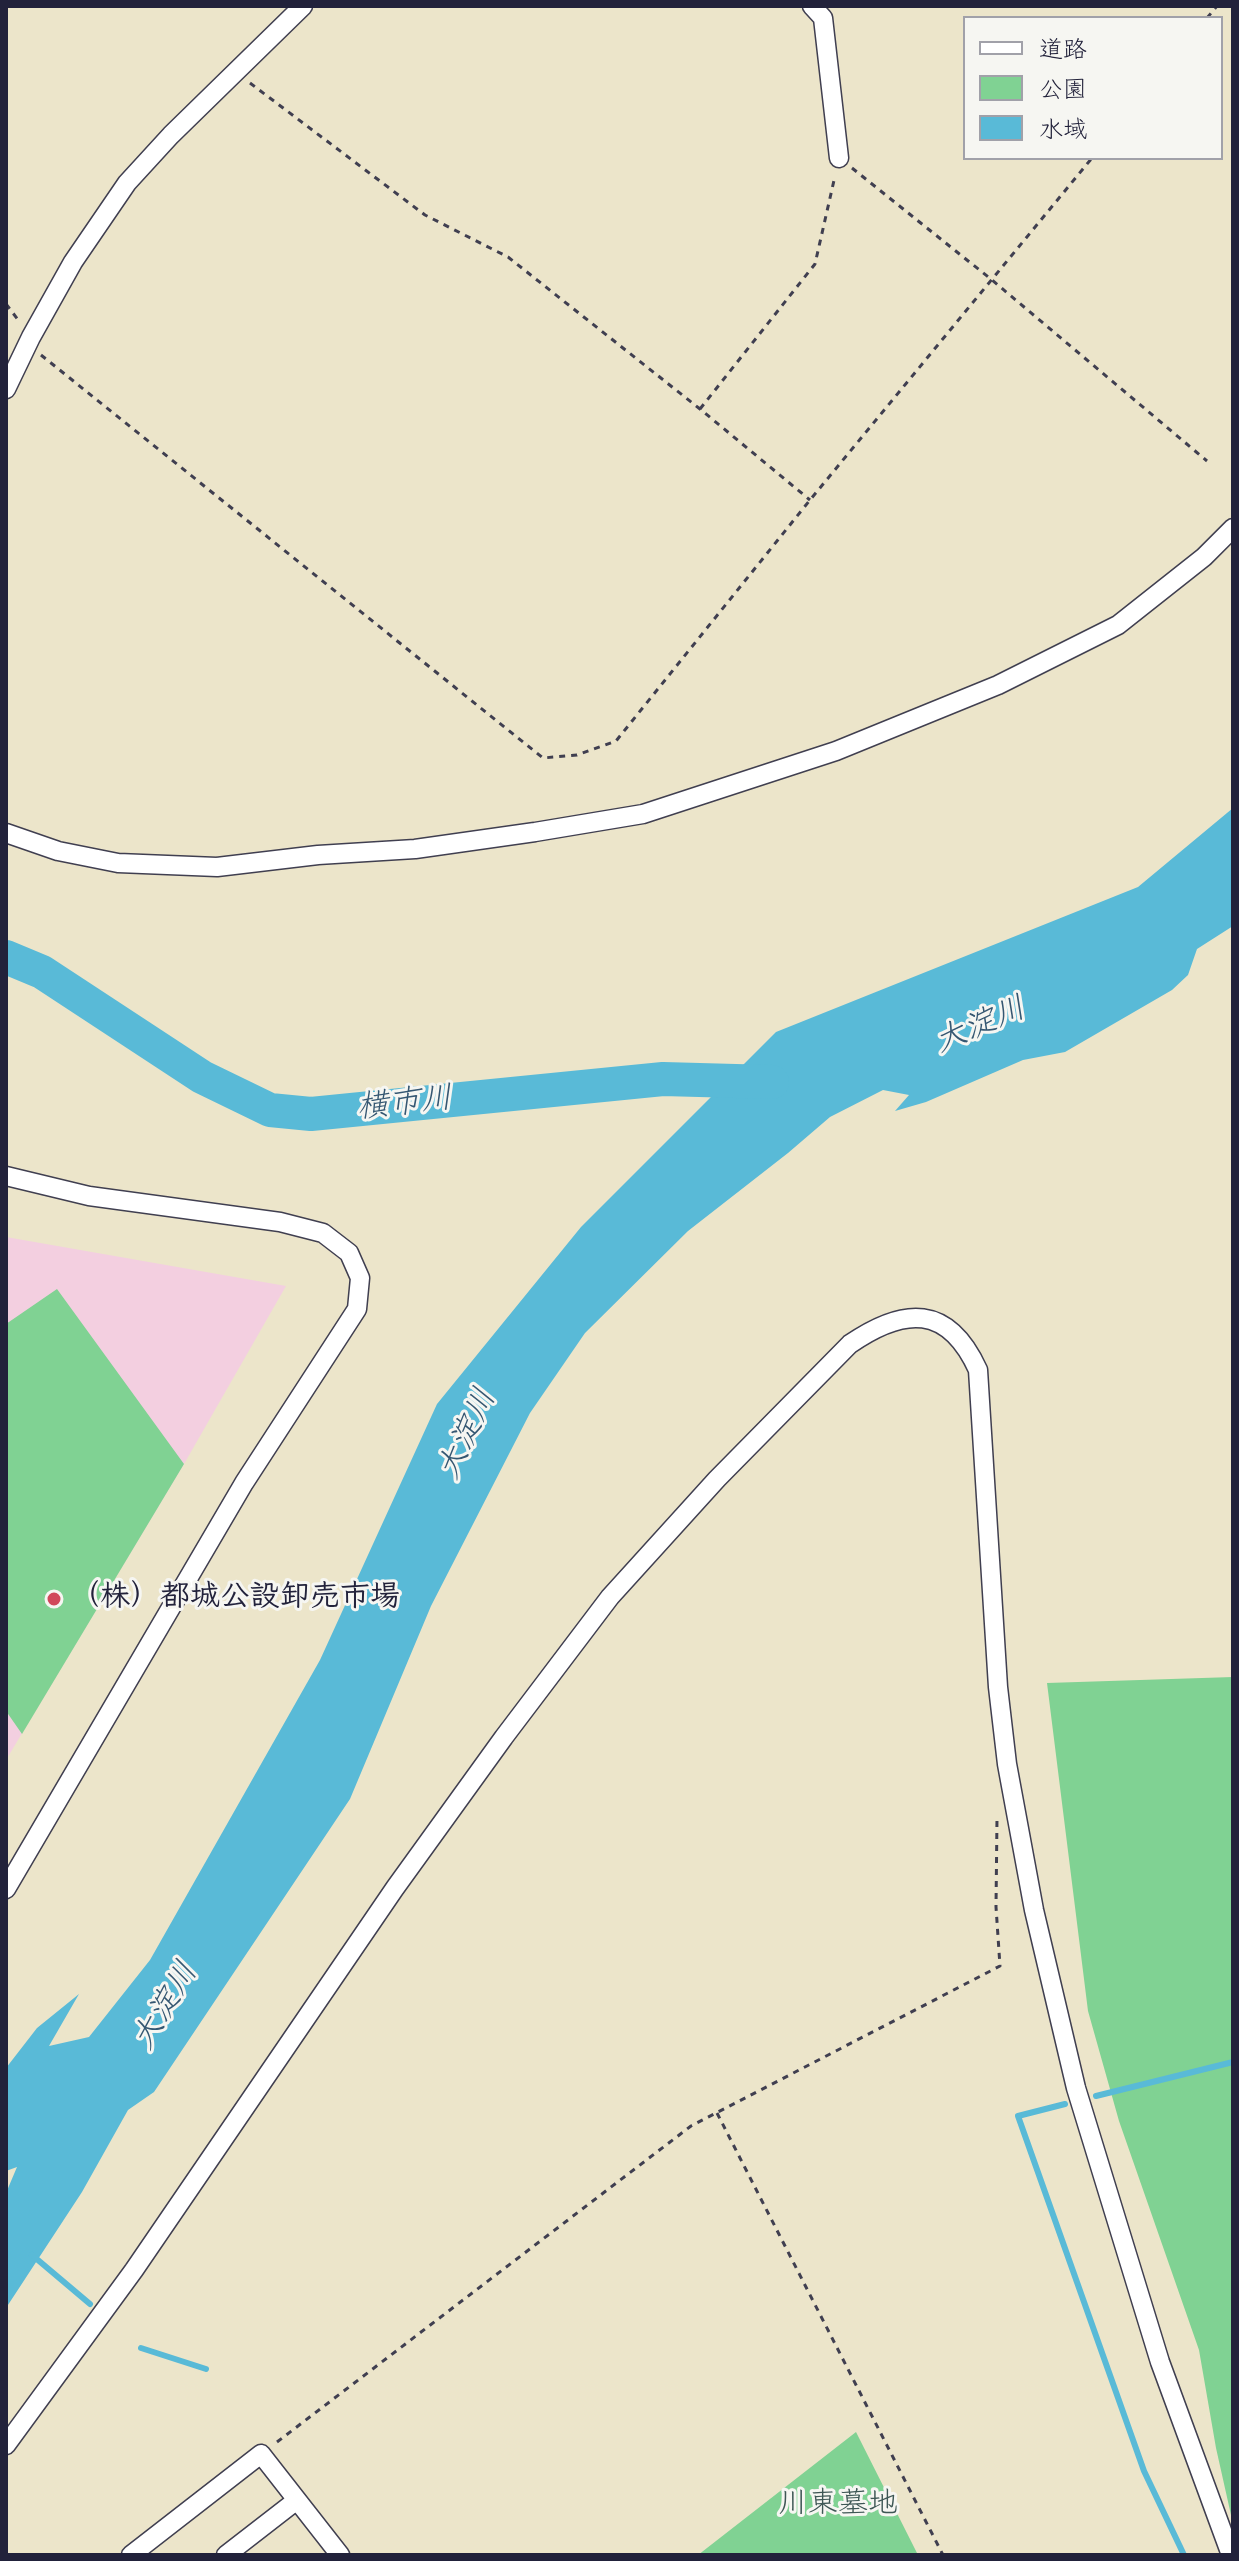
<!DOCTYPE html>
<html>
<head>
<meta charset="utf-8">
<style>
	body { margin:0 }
	#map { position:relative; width:1239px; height:2561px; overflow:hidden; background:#ece5ca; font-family:"Architects Daughter","Klee One",sans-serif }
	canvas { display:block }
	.frame { position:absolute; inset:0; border:8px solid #22223b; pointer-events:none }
	.legend { position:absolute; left:963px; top:16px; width:260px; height:144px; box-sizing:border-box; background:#f6f6f2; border:2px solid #a1a1a9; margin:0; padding:10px 14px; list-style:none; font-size:24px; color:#22223b }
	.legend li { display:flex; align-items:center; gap:16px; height:40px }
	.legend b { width:40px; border:2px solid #a1a1a9 }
</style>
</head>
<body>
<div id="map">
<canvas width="1239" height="2561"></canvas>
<div class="frame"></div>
<ul class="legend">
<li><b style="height:10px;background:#fff"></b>道路</li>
<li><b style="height:22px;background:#80d293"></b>公園</li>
<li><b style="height:22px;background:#59bad7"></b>水域</li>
</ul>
</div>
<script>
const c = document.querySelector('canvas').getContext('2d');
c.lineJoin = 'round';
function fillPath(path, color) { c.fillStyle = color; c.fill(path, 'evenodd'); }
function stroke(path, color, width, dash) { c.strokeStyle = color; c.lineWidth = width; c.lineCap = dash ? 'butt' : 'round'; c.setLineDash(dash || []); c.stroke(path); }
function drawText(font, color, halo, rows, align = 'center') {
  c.font = font + ' "Architects Daughter","Klee One",sans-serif'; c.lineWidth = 6; c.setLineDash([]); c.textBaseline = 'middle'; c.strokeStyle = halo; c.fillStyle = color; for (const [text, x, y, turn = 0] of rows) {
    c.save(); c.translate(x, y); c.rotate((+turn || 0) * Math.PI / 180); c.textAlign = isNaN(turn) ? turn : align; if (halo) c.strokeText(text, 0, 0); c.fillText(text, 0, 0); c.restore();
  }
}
const built = new Path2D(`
	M6,1237L286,1286L184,1464L6,1760Z`);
const green = new Path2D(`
	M57,1289L184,1464L22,1734L6,1711V1324Z
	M1233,1677V2524L1216,2448L1199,2350L1119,2121L1088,2011L1047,1683Z
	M856,2432L918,2555H698Z`);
const water = new Path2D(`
	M1233,808V926L1197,949L1188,975L1172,990L1065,1052L1023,1060L926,1102L895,1111L909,1095L883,1090L830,1117L788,1153L688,1231L585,1333L530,1413L431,1606L350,1799L154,2092L128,2110L82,2192L6,2308V2193L17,2167L6,2171V2068L37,2028L79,1994L49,2046L89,2037L150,1960L320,1660L437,1404L581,1227L776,1032L1138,887Z`);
const stream = new Path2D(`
	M1096,2096L1233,2062
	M1065,2104L1018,2116L1144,2471L1184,2555
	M32,2255L90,2304
	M141,2348L206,2369`);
const river = new Path2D(`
	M6,957L42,972L202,1077L270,1110L311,1114L663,1079L772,1082`);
const path = new Path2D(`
	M1207,18L1217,6
	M250,83L425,215L508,257L700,409L810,500
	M852,168L992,280L1207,461
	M6,304L19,321
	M41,355L543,758L577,755L616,741L810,500L1092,158
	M700,409L815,264L835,176
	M717,2113L943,2555
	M277,2442L691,2126L1000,1966L996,1907L997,1818`);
const minor = new Path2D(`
	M812,6L823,18L839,158
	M6,389L31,337L73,262L127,183L171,135L303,6
	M6,833L58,851L118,863L217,867L318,855L415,849L535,832L643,814L836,751L998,685L1118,625L1204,557L1233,528
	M6,1176L89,1196L280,1222L323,1233L349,1253L360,1278L357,1309L244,1483L6,1889
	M6,2445L134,2270L395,1888L504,1737L610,1597L717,1479L850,1344C904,1307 948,1304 978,1370L998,1687L1007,1764L1034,1910L1076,2088L1160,2362L1231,2555
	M131,2555L261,2454L340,2555
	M226,2555L297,2500`);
const markers = [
	[54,1599,8,"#d1495b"]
];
const poiNames = [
	["（株）都城公設卸売市場",70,1599]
];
const parkNames = [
	["川東墓地",838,2506]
];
const waterNames = [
	["大淀川",981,1027,-23],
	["横市川",405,1105,-6],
	["大淀川",469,1435,-65],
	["大淀川",167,2007,-59]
];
fillPath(built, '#f3cfe0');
fillPath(green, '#80d293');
fillPath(water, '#59bad7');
stroke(stream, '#59bad7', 6);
stroke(river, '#59bad7', 34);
stroke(minor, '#403f50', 21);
stroke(path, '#403f50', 3, [6, 6]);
stroke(minor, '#fff', 18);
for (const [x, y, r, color] of markers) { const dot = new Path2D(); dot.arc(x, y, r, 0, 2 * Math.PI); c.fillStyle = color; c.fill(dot); stroke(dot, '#f6f6f2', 3); }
drawText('bold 30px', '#22223b', '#f6f6f2', poiNames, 'left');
drawText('30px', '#3e5755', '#f6f6f2', parkNames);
drawText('italic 32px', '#355772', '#f6f6f2', waterNames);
</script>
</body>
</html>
